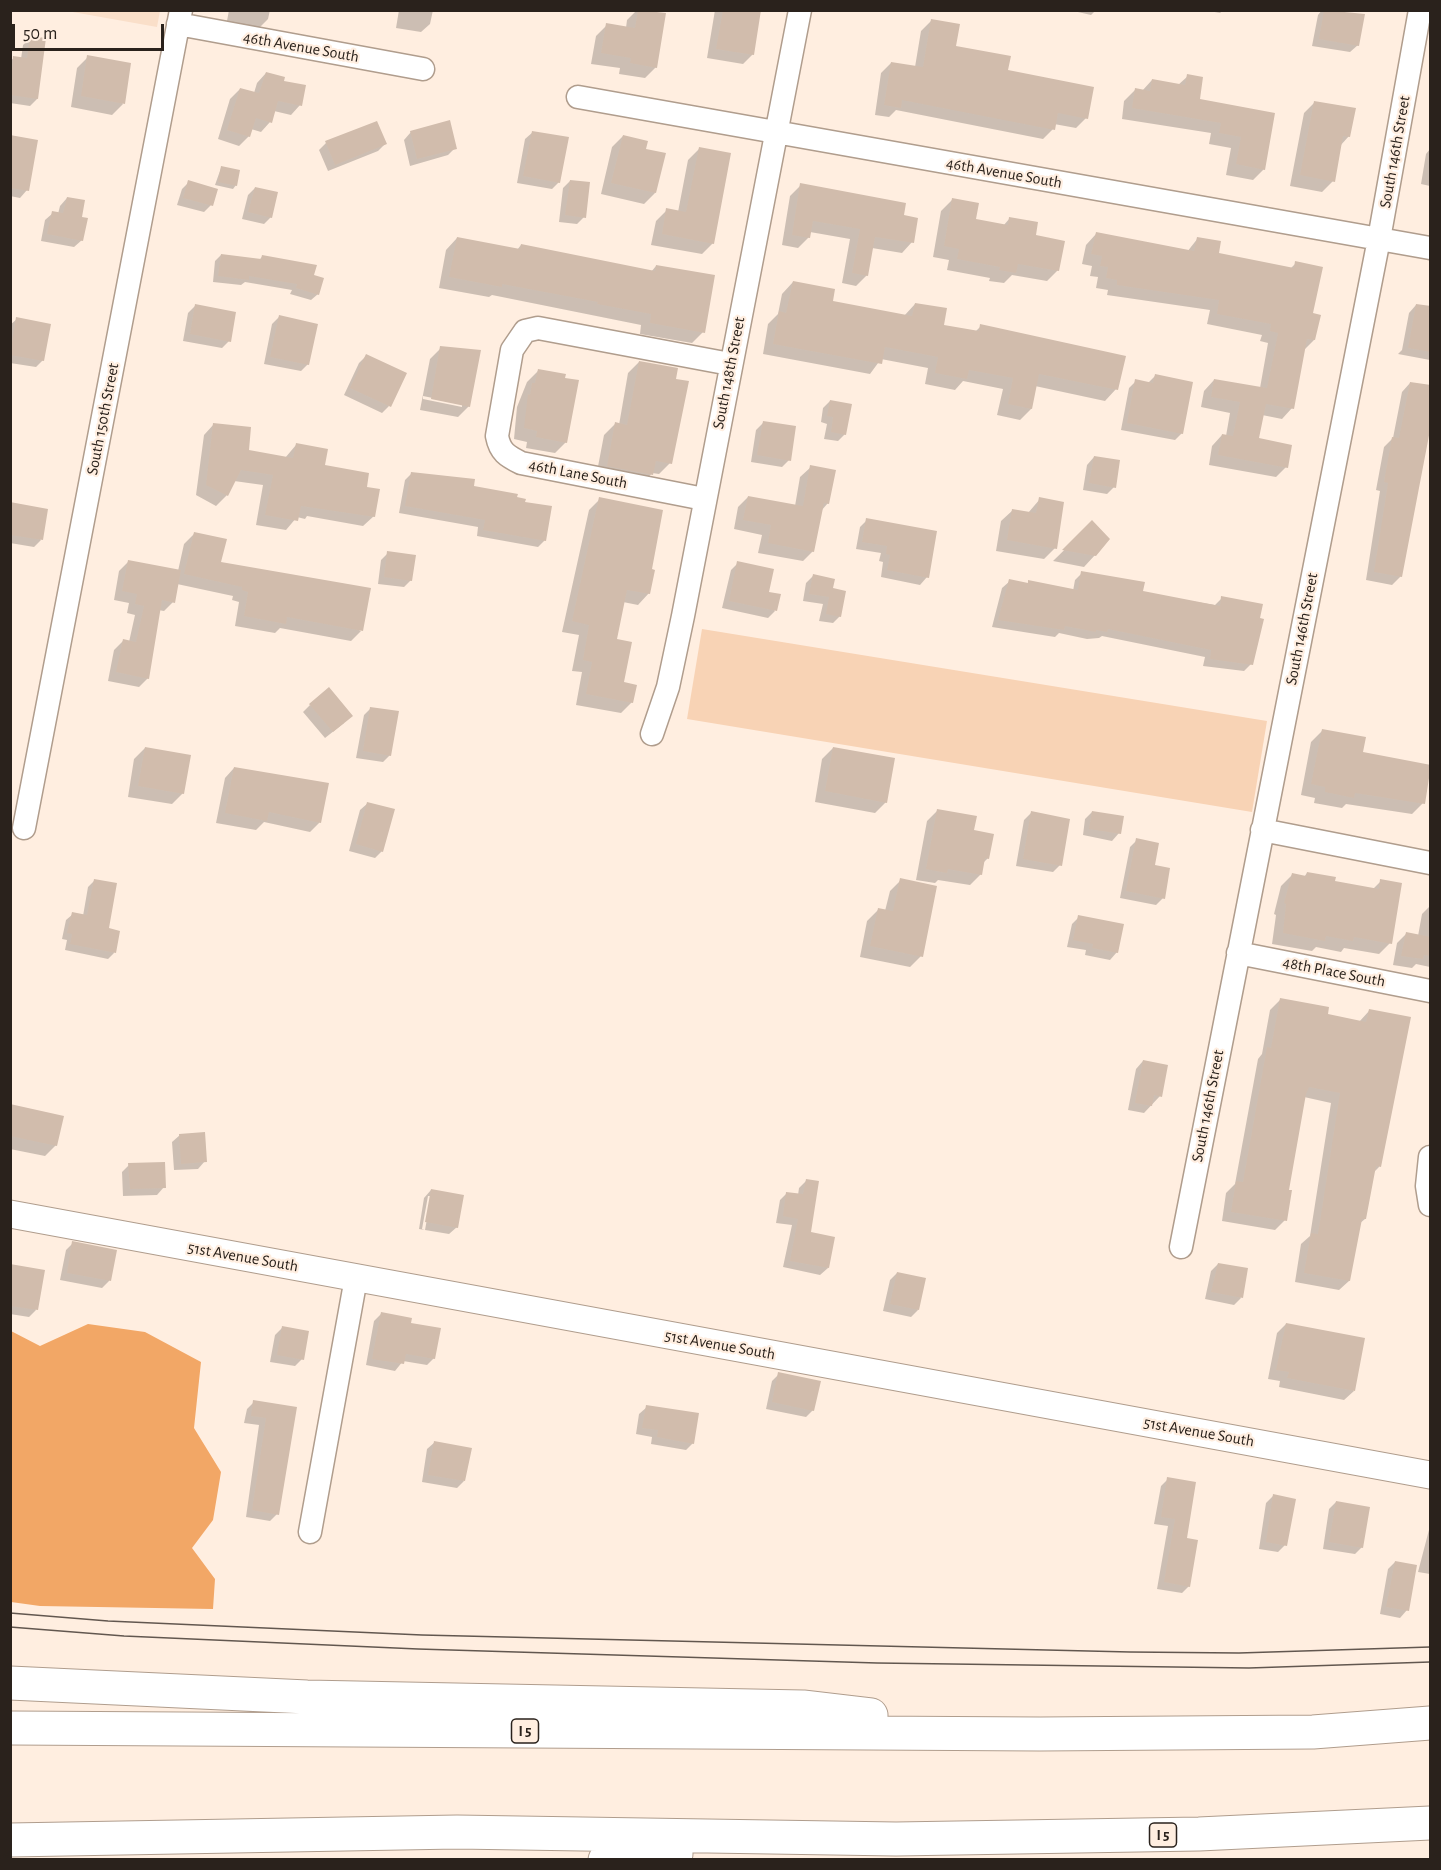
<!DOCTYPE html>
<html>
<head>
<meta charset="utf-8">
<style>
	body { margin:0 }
	#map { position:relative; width:1441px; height:1870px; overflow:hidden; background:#ffeee0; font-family:"Alegreya Sans",sans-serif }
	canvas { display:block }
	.frame { position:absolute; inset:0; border:12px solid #2a221c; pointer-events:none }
	.scale { position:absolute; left:12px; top:24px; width:152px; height:27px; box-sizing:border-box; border:3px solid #2a221c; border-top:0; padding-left:8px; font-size:18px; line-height:21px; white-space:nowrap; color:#2a221c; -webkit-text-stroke:4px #ffeee0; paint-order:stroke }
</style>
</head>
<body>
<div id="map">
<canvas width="1441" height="1870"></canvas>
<div class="frame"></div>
<div class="scale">50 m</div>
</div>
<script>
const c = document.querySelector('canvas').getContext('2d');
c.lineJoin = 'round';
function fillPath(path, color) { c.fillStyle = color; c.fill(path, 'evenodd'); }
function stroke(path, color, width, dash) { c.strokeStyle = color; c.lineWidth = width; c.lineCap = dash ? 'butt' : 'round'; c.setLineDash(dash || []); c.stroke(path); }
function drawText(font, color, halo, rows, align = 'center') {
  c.font = font + ' "Alegreya Sans",sans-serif'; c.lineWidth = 4.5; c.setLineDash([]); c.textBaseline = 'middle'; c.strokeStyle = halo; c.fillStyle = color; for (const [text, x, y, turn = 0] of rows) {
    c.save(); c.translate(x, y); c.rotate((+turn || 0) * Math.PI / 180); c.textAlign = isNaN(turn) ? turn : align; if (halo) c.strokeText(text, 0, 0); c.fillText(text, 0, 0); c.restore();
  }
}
const built = new Path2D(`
	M67,11L160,10V11L157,27Z`);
const green = new Path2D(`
	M702,629L1267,721L1252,812L687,719Z`);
const forest = new Path2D(`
	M88,1324L145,1332L201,1362L194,1428L221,1472L213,1520L192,1548L215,1579L213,1609L40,1606L11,1602V1331L40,1346Z`);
const shadow = new Path2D(`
	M229,10H270L268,19L259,28L227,21Z
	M399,10H433L430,24L421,32L396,28Z
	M637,10L664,14L656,67L645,78L619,74L620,68L591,64L596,36L607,25L626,28L627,20Z
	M715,10H760L753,54L743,64L707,58Z
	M1069,10H1096L1091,15Z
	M1204,10H1223L1220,13Z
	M1322,10L1363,15L1358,45L1350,52L1312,46L1318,15Z
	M931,21L954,47L1007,71L1086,118L1076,128L1054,124L1053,129L1043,139L896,110L889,117L875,115L881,73L891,63L915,67L921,31Z
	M30,38L37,99L30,106L10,103V61L14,58L21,59L23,45Z
	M88,57L123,104L112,115L71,107L77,68Z
	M266,73L282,82L300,105L291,115L274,111L270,122L261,132L251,129L249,136L239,146L218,139L230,99L240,89L254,93L257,83Z
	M1188,76L1198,101L1274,115L1264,169L1253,180L1226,175L1231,148L1209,144L1211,133L1122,119L1124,101L1135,90L1142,91L1152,80L1178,85Z
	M1315,102L1349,136L1340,146L1333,181L1322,192L1290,186L1304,113Z
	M411,132L455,148L448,155L410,166L404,140Z
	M533,132L559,182L552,189L517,183L525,139Z
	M10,136L27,190L20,198L10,196Z
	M623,136L644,150L655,193L644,204L601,194L612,147Z
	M326,143L385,144L378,151L328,171L319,150Z
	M699,149L713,243L702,254L651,245L656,221L667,210L678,212L688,160Z
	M1430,149V186L1421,184L1426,154Z
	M221,168L236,185L233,189L215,185Z
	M570,181L584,217L577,224L559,222L563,188Z
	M189,182L211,205L204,212L177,205L182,189Z
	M801,185L902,217L912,242L902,253L872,248L867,275L856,286L842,283L850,239L810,232L809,237L798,248L782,245L790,196Z
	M255,188L271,217L264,224L242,219L248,195Z
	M67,198L80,218L82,240L74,247L41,241L45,220L53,213L58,214L60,206Z
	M952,200L974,220L1003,226L1010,218L1034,237L1058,270L1047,281L1012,275L1004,283L989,281L990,278L947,270L949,260L933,257L941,211Z
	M1096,234L1187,252L1198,238L1217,254L1290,269L1296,263L1311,314L1314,340L1304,350L1292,408L1282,419L1262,415L1258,439L1286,467L1276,477L1209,465L1212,446L1222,435L1226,436L1230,413L1201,407L1204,391L1214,380L1260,388L1268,343L1260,341L1262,335L1207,324L1210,310L1107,295L1108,290L1096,288L1098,277L1090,276L1092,266L1082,264L1086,245Z
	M457,238L517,250L521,245L651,272L656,266L703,332L692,343L640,334L641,325L492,295L489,297L439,288L446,250Z
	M221,255L259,260L262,257L312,276L318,294L311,300L290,294L292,290L245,282L241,285L213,282L215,261Z
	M793,282L831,302L904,316L915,304L942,326L975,332L981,326L1116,389L1105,401L1035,386L1031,409L1020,420L997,415L1003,389L963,381L955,390L925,384L928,368L881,359L870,374L763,354L768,324L778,314L782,294Z
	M196,305L229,341L222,348L183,341L188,313Z
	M1416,305L1430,308V360L1398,354L1402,350L1409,313Z
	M279,317L308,364L301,371L264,364L272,324Z
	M17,319L43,360L36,367L10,363V325Z
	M441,348L479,351L469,406L458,417L420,410L430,359ZM423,396L462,404V407L423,399Z
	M366,356L389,406L382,413L344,395L359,363Z
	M639,362L670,463L659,474L652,473L641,486L596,477L604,435L615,424L619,425L628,373Z
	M538,371L566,442L555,453L526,448L527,442L514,439L517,407L527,382Z
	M1155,376L1182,433L1175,440L1121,430L1129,388L1136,381L1148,383Z
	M1410,383L1401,576L1392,585L1366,580L1380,491L1376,490L1384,447L1393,438L1402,392Z
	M830,401L845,434L838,441L824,439L827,424L821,422L823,408Z
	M763,423L789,460L782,467L751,462L756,430Z
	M214,424L247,452L285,458L296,445L323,466L365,488L374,516L363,526L307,516L305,519L297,517L286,530L256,525L263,485L234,481L227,495L216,506L196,495L204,435Z
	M1094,457L1114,487L1107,494L1083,490L1087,465Z
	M811,467L828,503L821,511L813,551L803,561L758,553L762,535L734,529L738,507L748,497L795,506L800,477Z
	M412,473L515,498L524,503L545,540L538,547L477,536L478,527L399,513L405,480Z
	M600,499L650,570L649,593L638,605L623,602L615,640L623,683L632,702L621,713L576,705L582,672L572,671L579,635L562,632L589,510Z
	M1040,499L1055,548L1044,559L996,551L1001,521L1013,510L1028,513Z
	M10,504L41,540L34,547L10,543Z
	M867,520L927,577L920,585L881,577L883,562L879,561L881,553L856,549L860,527Z
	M1092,523L1095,555L1084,567L1053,561Z
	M195,533L219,563L361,631L351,641L280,628L275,633L235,626L239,602L232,600L233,596L177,584L173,602L164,611L158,610L148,678L139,687L108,681L114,650L123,641L129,642L135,615L127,613L129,603L114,600L119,571L128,562L178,571L184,544Z
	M388,553L411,580L404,587L378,584L381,560Z
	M738,563L775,611L768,618L722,608L731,570Z
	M1082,573L1142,593L1215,605L1222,598L1251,664L1244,671L1203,666L1205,657L1102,636L1099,638L1087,639L1059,633L1055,637L992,627L1002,588L1010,581L1026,584L1029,582L1073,591L1075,580Z
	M813,576L831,590L840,616L833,623L819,621L823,604L803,601L806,583Z
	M310,705L344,723L325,738L303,712Z
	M371,708L390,755L383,762L356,758L364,715Z
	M1322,731L1361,754L1423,803L1412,814L1346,804L1342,808L1314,803L1315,798L1301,795L1311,742Z
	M145,748L183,793L172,804L128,797L134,759Z
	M833,748L886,802L875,813L815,802L822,759Z
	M234,768L320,822L310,832L264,822L256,830L216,823L225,778Z
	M368,803L382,851L375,858L349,851L360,810Z
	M938,810L972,831L988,858L983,863L981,874L970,885L938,880L935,883L916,880L927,821Z
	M1092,812L1119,833L1112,841L1083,835L1085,819Z
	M1031,813L1060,865L1053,872L1016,866L1024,820Z
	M1137,840L1153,866L1163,898L1156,905L1120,898L1130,847Z
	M1307,873L1334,883L1372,890L1381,881L1390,943L1379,954L1344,948L1341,952L1316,947L1312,951L1272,944L1276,915L1274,914L1281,886L1292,875L1304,877Z
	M901,880L921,956L910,967L860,957L867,921L878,910L885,911L890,891Z
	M94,881L114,953L108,959L65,950L67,940L62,939L66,920L73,914L83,916L88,887Z
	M1430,906V967L1416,964L1412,968L1393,965L1397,943L1406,934L1418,936L1422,914Z
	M1079,917L1117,952L1110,960L1085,955L1086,950L1067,947L1072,924Z
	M1280,1000L1326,1016L1359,1022L1369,1011L1379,1167L1373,1173L1365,1219L1359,1224L1349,1281L1339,1290L1295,1282L1301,1244L1310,1236L1331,1103L1304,1097L1287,1191L1285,1220L1275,1230L1222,1221L1226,1193L1235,1184L1258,1059L1262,1054L1270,1010Z
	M1143,1061L1160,1096L1144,1113L1128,1110L1136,1069Z
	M10,1106L56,1145L45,1156L10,1149Z
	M180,1135L205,1161L198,1169L174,1170L172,1142Z
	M129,1165L164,1187L157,1195L123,1196L122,1172Z
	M806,1181L810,1233L828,1268L820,1275L783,1267L792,1225L776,1223L780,1200L787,1193L798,1195L799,1188Z
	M431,1190L457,1227L449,1234L419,1229L424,1198ZM428,1196H431L425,1230L422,1229Z
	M73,1243L115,1251L109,1281L102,1288L60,1280L66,1250Z
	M1218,1264L1241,1298L1234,1305L1205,1299L1211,1271Z
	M10,1266L36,1310L29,1317L10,1314Z
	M897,1273L918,1310L911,1317L883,1311L890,1280Z
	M381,1314L434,1358L427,1365L403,1361L395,1371L366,1365L374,1321Z
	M1286,1324L1354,1391L1344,1400L1279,1387L1280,1381L1268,1379L1277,1333Z
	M282,1328L302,1359L295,1366L270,1362L275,1335Z
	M779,1374L813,1410L806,1417L766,1409L772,1381Z
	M254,1402L295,1409L277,1514L270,1521L246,1517L259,1425L244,1423L247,1409Z
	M647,1407L693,1443L686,1450L651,1444L652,1437L636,1434L639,1414Z
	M435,1442L464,1481L457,1488L422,1482L427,1449Z
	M1168,1479L1185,1539L1189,1586L1182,1593L1157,1589L1168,1526L1154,1524L1161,1486Z
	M1273,1496L1285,1545L1278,1552L1259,1549L1266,1503Z
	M1336,1502L1362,1547L1355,1554L1323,1549L1329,1509Z
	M1430,1526V1574L1418,1572Z
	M1395,1562L1407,1610L1400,1618L1380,1614L1388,1569Z`);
const building = new Path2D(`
	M638,10L666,13L657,68L630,63L631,58L601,53L606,23L635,28Z
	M723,10H761L754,55L716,49Z
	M1324,10L1365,14L1359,46L1319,39Z
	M931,19L960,24L956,46L1011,56L1008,70L1094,87L1088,119L1058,113L1055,130L902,100L901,108L884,105L891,62L923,67Z
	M30,36L46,38L38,99L10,95L13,56L27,58Z
	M87,55L131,63L125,104L81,96Z
	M266,72L285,77L284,81L306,85L302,106L278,101L272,123L256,118L250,137L227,130L240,88L259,93Z
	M1187,74L1203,77L1200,99L1275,113L1265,170L1236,164L1241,137L1219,133L1221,123L1132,108L1135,88L1150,91L1152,79L1185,85Z
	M1314,101L1356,108L1350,137L1343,136L1335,182L1300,175Z
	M450,120L457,149L417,159L410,131Z
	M377,121L387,144L335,165L325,141Z
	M532,131L569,137L560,183L523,176Z
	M10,135L38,140L29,191L10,188Z
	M623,135L648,141L646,149L666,153L656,193L611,183Z
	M699,147L731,153L714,244L662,234L666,208L686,212Z
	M221,166L240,170L237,186L218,182Z
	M188,180L218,189L213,206L183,198Z
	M570,180L590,182L586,218L565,215Z
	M800,183L906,203L904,215L918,218L914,243L875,237L868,276L852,273L860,229L813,221L810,238L792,235Z
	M255,187L278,192L272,218L248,212Z
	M67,197L85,200L82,217L88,218L83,241L47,234L52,211L63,213Z
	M952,198L979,203L976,219L1008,225L1009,217L1038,222L1036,235L1065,241L1059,271L1018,264L1016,273L999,270L1000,267L957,259L959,249L944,246Z
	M1096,232L1194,251L1197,237L1221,241L1219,253L1294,268L1295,261L1323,267L1313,313L1321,315L1315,340L1307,339L1294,409L1266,404L1259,438L1292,445L1288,468L1218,455L1222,434L1233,436L1240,402L1211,397L1214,379L1267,388L1278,333L1270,331L1271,324L1217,314L1219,300L1117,285V280L1106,278L1108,267L1100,266L1102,256L1091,254Z
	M457,237L520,249L521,244L655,271L656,265L715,275L705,333L650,323L651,314L597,304L598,302L502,284V287L449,277Z
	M221,254L261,259L262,255L317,265L314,275L324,278L319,295L296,288L297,284L249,276V280L218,276Z
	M793,281L835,289L833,301L912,316L915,303L947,308L944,325L979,331L980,324L1126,356L1118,390L1039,374L1032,409L1008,404L1013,378L969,370L967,379L935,373L938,357L885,347L882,364L773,344L779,311L786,313Z
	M195,304L236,312L231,342L190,334Z
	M1416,304L1431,306V352L1408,348Z
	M279,315L318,324L309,365L270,357Z
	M16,317L51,324L44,361L10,355Z
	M440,346L481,350L470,407L431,399Z
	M366,354L407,373L391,407L350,388Z
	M639,361L678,368L676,379L689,381L672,464L656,461L653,475L607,466L615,422L627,425Z
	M538,369L566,374L565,378L579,380L567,443L536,437L537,431L524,428L528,394L530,395L532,383H535Z
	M1155,374L1193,382L1183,434L1127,423L1135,379L1153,383Z
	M1410,382L1431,385V425L1402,577L1374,572L1388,483L1384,482L1392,437L1399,438Z
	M830,400L852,404L846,435L831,432L833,417L827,416Z
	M763,421L796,426L791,461L757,455Z
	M213,423L251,427L249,450L293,458L296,443L328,449L325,465L369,473L367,487L380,489L375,517L301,506L298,521L265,515L273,475L241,470L228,496L206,485Z
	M1094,456L1120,460L1116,488L1089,483Z
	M810,465L836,470L829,504L824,503L814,552L768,543L771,525L743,520L748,496L803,506Z
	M411,472L475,479L474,486L518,494L517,497L526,499L525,502L552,506L546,541L483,530L485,520L405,506Z
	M599,497L663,510L652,569L655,570L650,594L627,590L617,639L632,642L624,682L637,685L633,703L586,694L592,662L583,660L589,625L572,621Z
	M1039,497L1064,502L1057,549L1007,540L1012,509L1036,513Z
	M10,502L48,509L43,540L10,535Z
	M866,518L937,531L929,578L887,570L890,555L886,554L887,546L862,542Z
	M1092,520L1110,539L1096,556L1062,550Z
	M194,532L227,539L221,562L371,588L363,631L287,617L286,624L244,616L248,592L242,590V587L184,574Z
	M387,551L416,555L412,581L384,577Z
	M128,560L181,570L175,603L162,600L149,679L116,672L123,639L136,642L144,606L135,604L137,594L122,591Z
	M737,561L774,569L769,592L781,594L777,611L729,601Z
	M1081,571L1145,582L1143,591L1220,606L1221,596L1263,604L1260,618L1264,619L1253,665L1210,659L1211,650L1108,629L1107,632L1096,630V632L1065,626L1064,630L998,620L1009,579L1028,583V580L1078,590Z
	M813,574L835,579L833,588L846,591L841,617L826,614L829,597L809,594Z
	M329,687L353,716L333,732L309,704Z
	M370,707L399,711L391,756L363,751Z
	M1322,729L1366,737L1363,752L1431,765L1425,804L1355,793L1354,798L1325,792V787L1311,784Z
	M145,747L191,755L184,794L138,786Z
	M833,747L895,758L887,803L825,791Z
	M234,767L329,783L321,823L269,812L267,821L225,813Z
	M367,802L395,809L383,852L356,844Z
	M937,809L977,816L974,830L994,834L989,859L985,858L982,875L948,869L947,873L926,869Z
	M1031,811L1070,819L1062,866L1023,859Z
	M1092,811L1124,816L1121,834L1089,829Z
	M1136,838L1159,843L1155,865L1170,868L1165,899L1126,891Z
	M1307,872L1336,877L1335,881L1379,889L1380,879L1402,883L1392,944L1354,937L1353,941L1326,936L1325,941L1283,933L1286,904L1284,903L1292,873L1306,876Z
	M900,878L937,886L923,957L870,946L878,908L893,911Z
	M94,879L117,883L109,928L120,931L116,953L70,944L72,934L67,933L72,912L87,915Z
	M1078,915L1124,924L1118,953L1092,948L1093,944L1073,940Z
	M1406,932L1431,937V956L1424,955L1423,959L1401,956Z
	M1280,998L1329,1007L1328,1014L1366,1022L1369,1009L1411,1017L1381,1167L1376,1166L1366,1219H1362L1350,1281L1304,1273L1311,1233L1318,1234L1340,1093L1309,1087L1306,1094L1289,1190H1292L1287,1221L1231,1212L1236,1181L1243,1182L1267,1047L1271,1048Z
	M1143,1060L1168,1065L1162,1097L1154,1095L1152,1106L1135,1103Z
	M10,1104L64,1116L57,1146L10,1136Z
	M205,1132L207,1162L181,1164L179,1134Z
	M165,1162L166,1188L130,1189L128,1163Z
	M806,1179L819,1181L811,1232L835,1237L829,1268L790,1261L798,1219L783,1216L786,1192L803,1194Z
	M431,1189L464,1195L458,1228L425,1222Z
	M72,1241L117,1250L111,1281L67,1273Z
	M1218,1263L1248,1268L1243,1298L1211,1292Z
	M10,1264L45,1270L38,1310L10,1306Z
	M897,1272L926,1278L919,1310L890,1304Z
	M381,1312L412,1318L411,1323L441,1328L435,1359L406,1354L404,1364L372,1359Z
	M1286,1323L1365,1338L1355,1391L1287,1378L1289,1372L1276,1370Z
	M282,1326L309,1331L304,1360L277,1355Z
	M778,1372L821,1381L814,1411L772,1402Z
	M253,1400L297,1407L279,1515L252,1510L266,1418L251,1416Z
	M646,1405L699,1413L694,1444L657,1437L658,1430L642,1428Z
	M434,1441L472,1448L465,1481L428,1475Z
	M1167,1477L1196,1482L1187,1538L1198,1540L1190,1587L1164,1582L1175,1519L1161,1517Z
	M1273,1494L1296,1499L1287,1546L1266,1542Z
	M1336,1501L1370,1507L1363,1548L1329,1542Z
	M1395,1561L1417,1565L1409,1611L1386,1607Z`);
const minor = new Path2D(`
	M178,24L423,69
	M578,97L1430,248
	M704,499L521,463C507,456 500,452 497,436L512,350L525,331L538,328L730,364
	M652,734L668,687L683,616L800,10
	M24,828L181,10
	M1262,830L1430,863
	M1238,953L1430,991
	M1430,1157L1427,1186L1430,1205
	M1181,1247L1379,239L1420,10
	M310,1532L356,1278`);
const tertiary = new Path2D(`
	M10,1214L1430,1475`);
const motorway = new Path2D(`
	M10,1683L307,1697L803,1707L871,1715
	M10,1728L1040,1734L1313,1732L1430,1723
	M10,1840L457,1832L896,1839L1199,1834L1430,1823
	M605,1860L676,1854`);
const tram = new Path2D(`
	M10,1613L108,1621L422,1635L1130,1652L1239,1653L1430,1647
	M10,1627L124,1636L418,1649L877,1663L1249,1668L1430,1662`);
const shields = [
	[525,1731,27],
	[1163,1835,27]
];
const shieldNames = [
	["I 5",525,1731],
	["I 5",1163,1835]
];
const streetNames = [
	["46th Avenue South",301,47,10],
	["South 146th Street",1395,152,-80],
	["46th Avenue South",1004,173,10],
	["South 148th Street",729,373,-79],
	["South 150th Street",103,419,-79],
	["46th Lane South",578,474,11],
	["South 146th Street",1302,629,-79],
	["48th Place South",1334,972,11],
	["South 146th Street",1208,1106,-79],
	["51st Avenue South",243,1257,10],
	["51st Avenue South",720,1345,10],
	["51st Avenue South",1199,1432,10]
];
fillPath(built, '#fadfc9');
fillPath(green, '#f8d3b5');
fillPath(forest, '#f2a766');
fillPath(shadow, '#0003');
fillPath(building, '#d1bcac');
stroke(minor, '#b09d8d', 25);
stroke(tertiary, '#b09d8d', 29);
stroke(motorway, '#b09d8d', 35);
stroke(minor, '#fff', 22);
stroke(tertiary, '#fff', 27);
stroke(motorway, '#fff', 33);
stroke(tram, '#62574f', 1.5);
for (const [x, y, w] of shields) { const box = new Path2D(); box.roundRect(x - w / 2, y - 12, w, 24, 4.5); c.fillStyle = '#ffeee0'; c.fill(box); stroke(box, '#2a221c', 1.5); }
drawText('bold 15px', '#2a221c', null, shieldNames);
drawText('16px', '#2a221c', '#ffeee0', streetNames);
</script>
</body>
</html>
